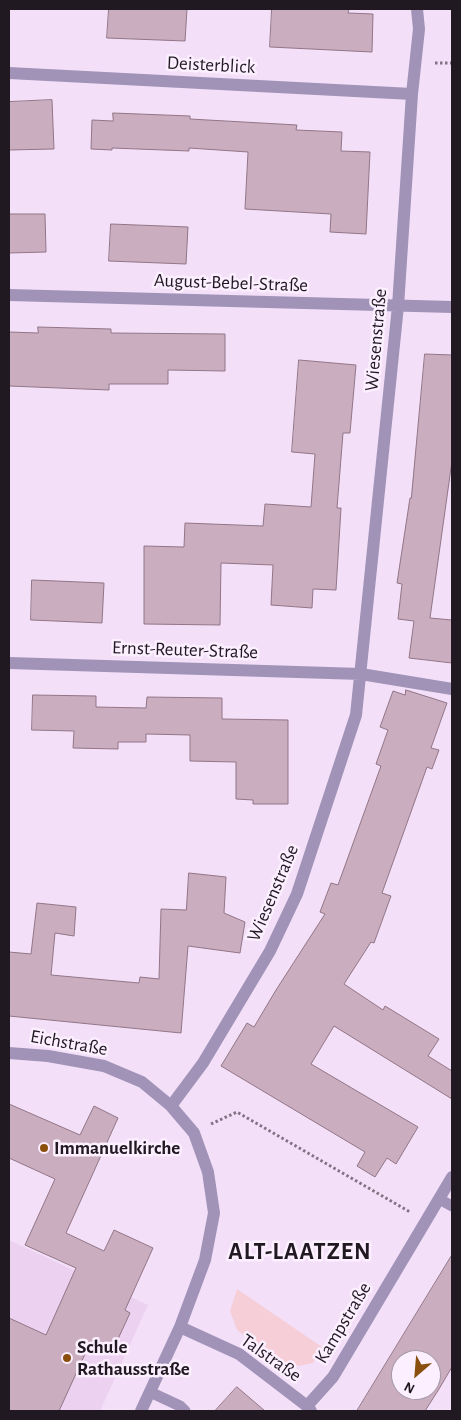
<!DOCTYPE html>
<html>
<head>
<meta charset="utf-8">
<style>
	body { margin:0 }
	#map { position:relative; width:461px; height:1420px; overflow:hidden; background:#f4dff8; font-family:"Alegreya Sans",sans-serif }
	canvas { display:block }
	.frame { position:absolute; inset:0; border:10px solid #211922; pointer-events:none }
	.north { position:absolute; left:391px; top:1350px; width:50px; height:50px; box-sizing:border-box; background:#fcefff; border:1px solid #a499a7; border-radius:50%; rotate:207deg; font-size:14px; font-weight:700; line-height:20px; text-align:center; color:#211922 }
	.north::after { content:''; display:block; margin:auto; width:18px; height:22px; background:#8b4f0d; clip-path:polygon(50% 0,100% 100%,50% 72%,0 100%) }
</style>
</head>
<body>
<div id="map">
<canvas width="461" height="1420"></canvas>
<div class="frame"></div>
<div class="north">N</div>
</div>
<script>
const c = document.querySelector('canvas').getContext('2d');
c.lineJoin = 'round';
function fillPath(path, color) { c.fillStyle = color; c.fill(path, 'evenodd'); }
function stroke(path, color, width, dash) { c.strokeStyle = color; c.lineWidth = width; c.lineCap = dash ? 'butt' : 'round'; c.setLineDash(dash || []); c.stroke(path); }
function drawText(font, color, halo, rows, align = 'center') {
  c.font = font + ' "Alegreya Sans",sans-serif'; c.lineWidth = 5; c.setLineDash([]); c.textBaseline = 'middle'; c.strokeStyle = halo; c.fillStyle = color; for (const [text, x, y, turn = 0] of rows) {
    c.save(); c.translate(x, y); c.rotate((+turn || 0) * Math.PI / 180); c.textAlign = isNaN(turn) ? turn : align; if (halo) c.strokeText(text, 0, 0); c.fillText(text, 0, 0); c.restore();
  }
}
const built = new Path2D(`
	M9,1240L148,1305L100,1411H9Z`);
const green = new Path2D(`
	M237,1289L322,1347L313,1363L298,1366L281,1363L237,1330L230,1311Z`);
const building = new Path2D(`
	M109,9H187L185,41L107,38Z
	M272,9H349L348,13L373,14L372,52L270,47Z
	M52,100L54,149L9,150V102Z
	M113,113L190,116V119L297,125L296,130L342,132L341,151L370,152L366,234L330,232L331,214L245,209L248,152L189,148V151L112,148V150L91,149L92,120L113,121Z
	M9,214H45L46,252L9,253Z
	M111,224L188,227L186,264L109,261Z
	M38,327L111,329V333L225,334V371L168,370V384H109V390L9,386V332L38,333Z
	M425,354L452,355V461L430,618L452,620V663L409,658L414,621L398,619L402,584L397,583L410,498H411Z
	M299,360L356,365L350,433H343L337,508H341L336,590L313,589L312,608L271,605L273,565L221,563L220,625L144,624V546L184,547L185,523L263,526L265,504L311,507L315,454L292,452Z
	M32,580L104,583L102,623L31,620Z
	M406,690L447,703L431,748L439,750L432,769L427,767L382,893L391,896L374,943L371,942L344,984L383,1010L385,1006L439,1039L428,1056L452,1071V1099L334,1026L311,1064L418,1127L396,1164L387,1158L375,1177L357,1166L365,1152L221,1066L247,1023L254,1027L276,990L325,914L320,912L331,883L338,885L381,766L376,764L388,730L380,727L393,691L405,695Z
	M33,695L96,696V707L146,708L147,697L222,698V719L288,720V804H253V800L236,799V762L190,761V735L146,734V742H118V749L73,748L74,731L32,730Z
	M189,873L226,877L224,913L245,922L240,953L188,946L181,1033L9,1016V952L31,954L37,903L76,907L74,936L55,933L51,975L139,983L140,977L159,979L161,909L186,910Z
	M9,1104L80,1135L94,1106L118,1118L66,1233L104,1251L114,1230L153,1248L125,1310L130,1313L112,1352L90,1343L59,1411H9V1318L46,1335L76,1268L25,1245L55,1179L9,1158Z
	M452,1255V1367L439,1389L425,1411H357ZM401,1360H431V1390H401Z
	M237,1387L265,1411H215Z`);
const path = new Path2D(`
	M435,63H452
	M211,1124L237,1112L410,1212`);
const service = new Path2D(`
	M439,1199L452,1206
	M150,1392L180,1406L185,1411`);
const minor = new Path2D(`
	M9,73L412,94
	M9,295L452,307
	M9,663L361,674L452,689
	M9,1053L48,1056L104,1066L142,1082L171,1106L194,1133L208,1172L214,1213L205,1260L180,1327L141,1411
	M171,1106L203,1063L270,951L297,894L356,715L398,306L412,94L419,29L417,9
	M180,1327L239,1354L307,1406L311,1411
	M307,1406L333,1377L452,1177`);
const markers = [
	[44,1148,5,"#8b4f0d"],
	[67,1358,5,"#8b4f0d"]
];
const streetNames = [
	["Deisterblick",211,65,3],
	["August-Bebel-Straße",231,283,2],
	["Wiesenstraße",376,340,-85],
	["Ernst-Reuter-Straße",185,650,2],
	["Wiesenstraße",273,893,-67],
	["Eichstraße",69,1043,10],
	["Kampstraße",343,1323,-59],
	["Talstraße",271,1358,35]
];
const poiNames = [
	["Immanuelkirche",54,1148],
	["Schule",77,1347],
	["Rathausstraße",77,1369]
];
const districtNames = [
	["ALT-LAATZEN",300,1252]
];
fillPath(built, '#ecd1f1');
fillPath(green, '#f6ced8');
fillPath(building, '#caadbf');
stroke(building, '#917687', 1);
stroke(path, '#817383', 3, [2.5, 2.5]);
stroke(service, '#a093b7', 11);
stroke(minor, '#a093b7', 12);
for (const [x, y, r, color] of markers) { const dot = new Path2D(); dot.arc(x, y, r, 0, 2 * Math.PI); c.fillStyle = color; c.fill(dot); stroke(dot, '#fcefff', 2); }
drawText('19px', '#211922', '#fcefff', streetNames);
drawText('bold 19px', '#211922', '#fcefff', poiNames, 'left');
c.letterSpacing = '1px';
drawText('bold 24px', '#211922', '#fcefff', districtNames);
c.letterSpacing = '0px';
</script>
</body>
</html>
